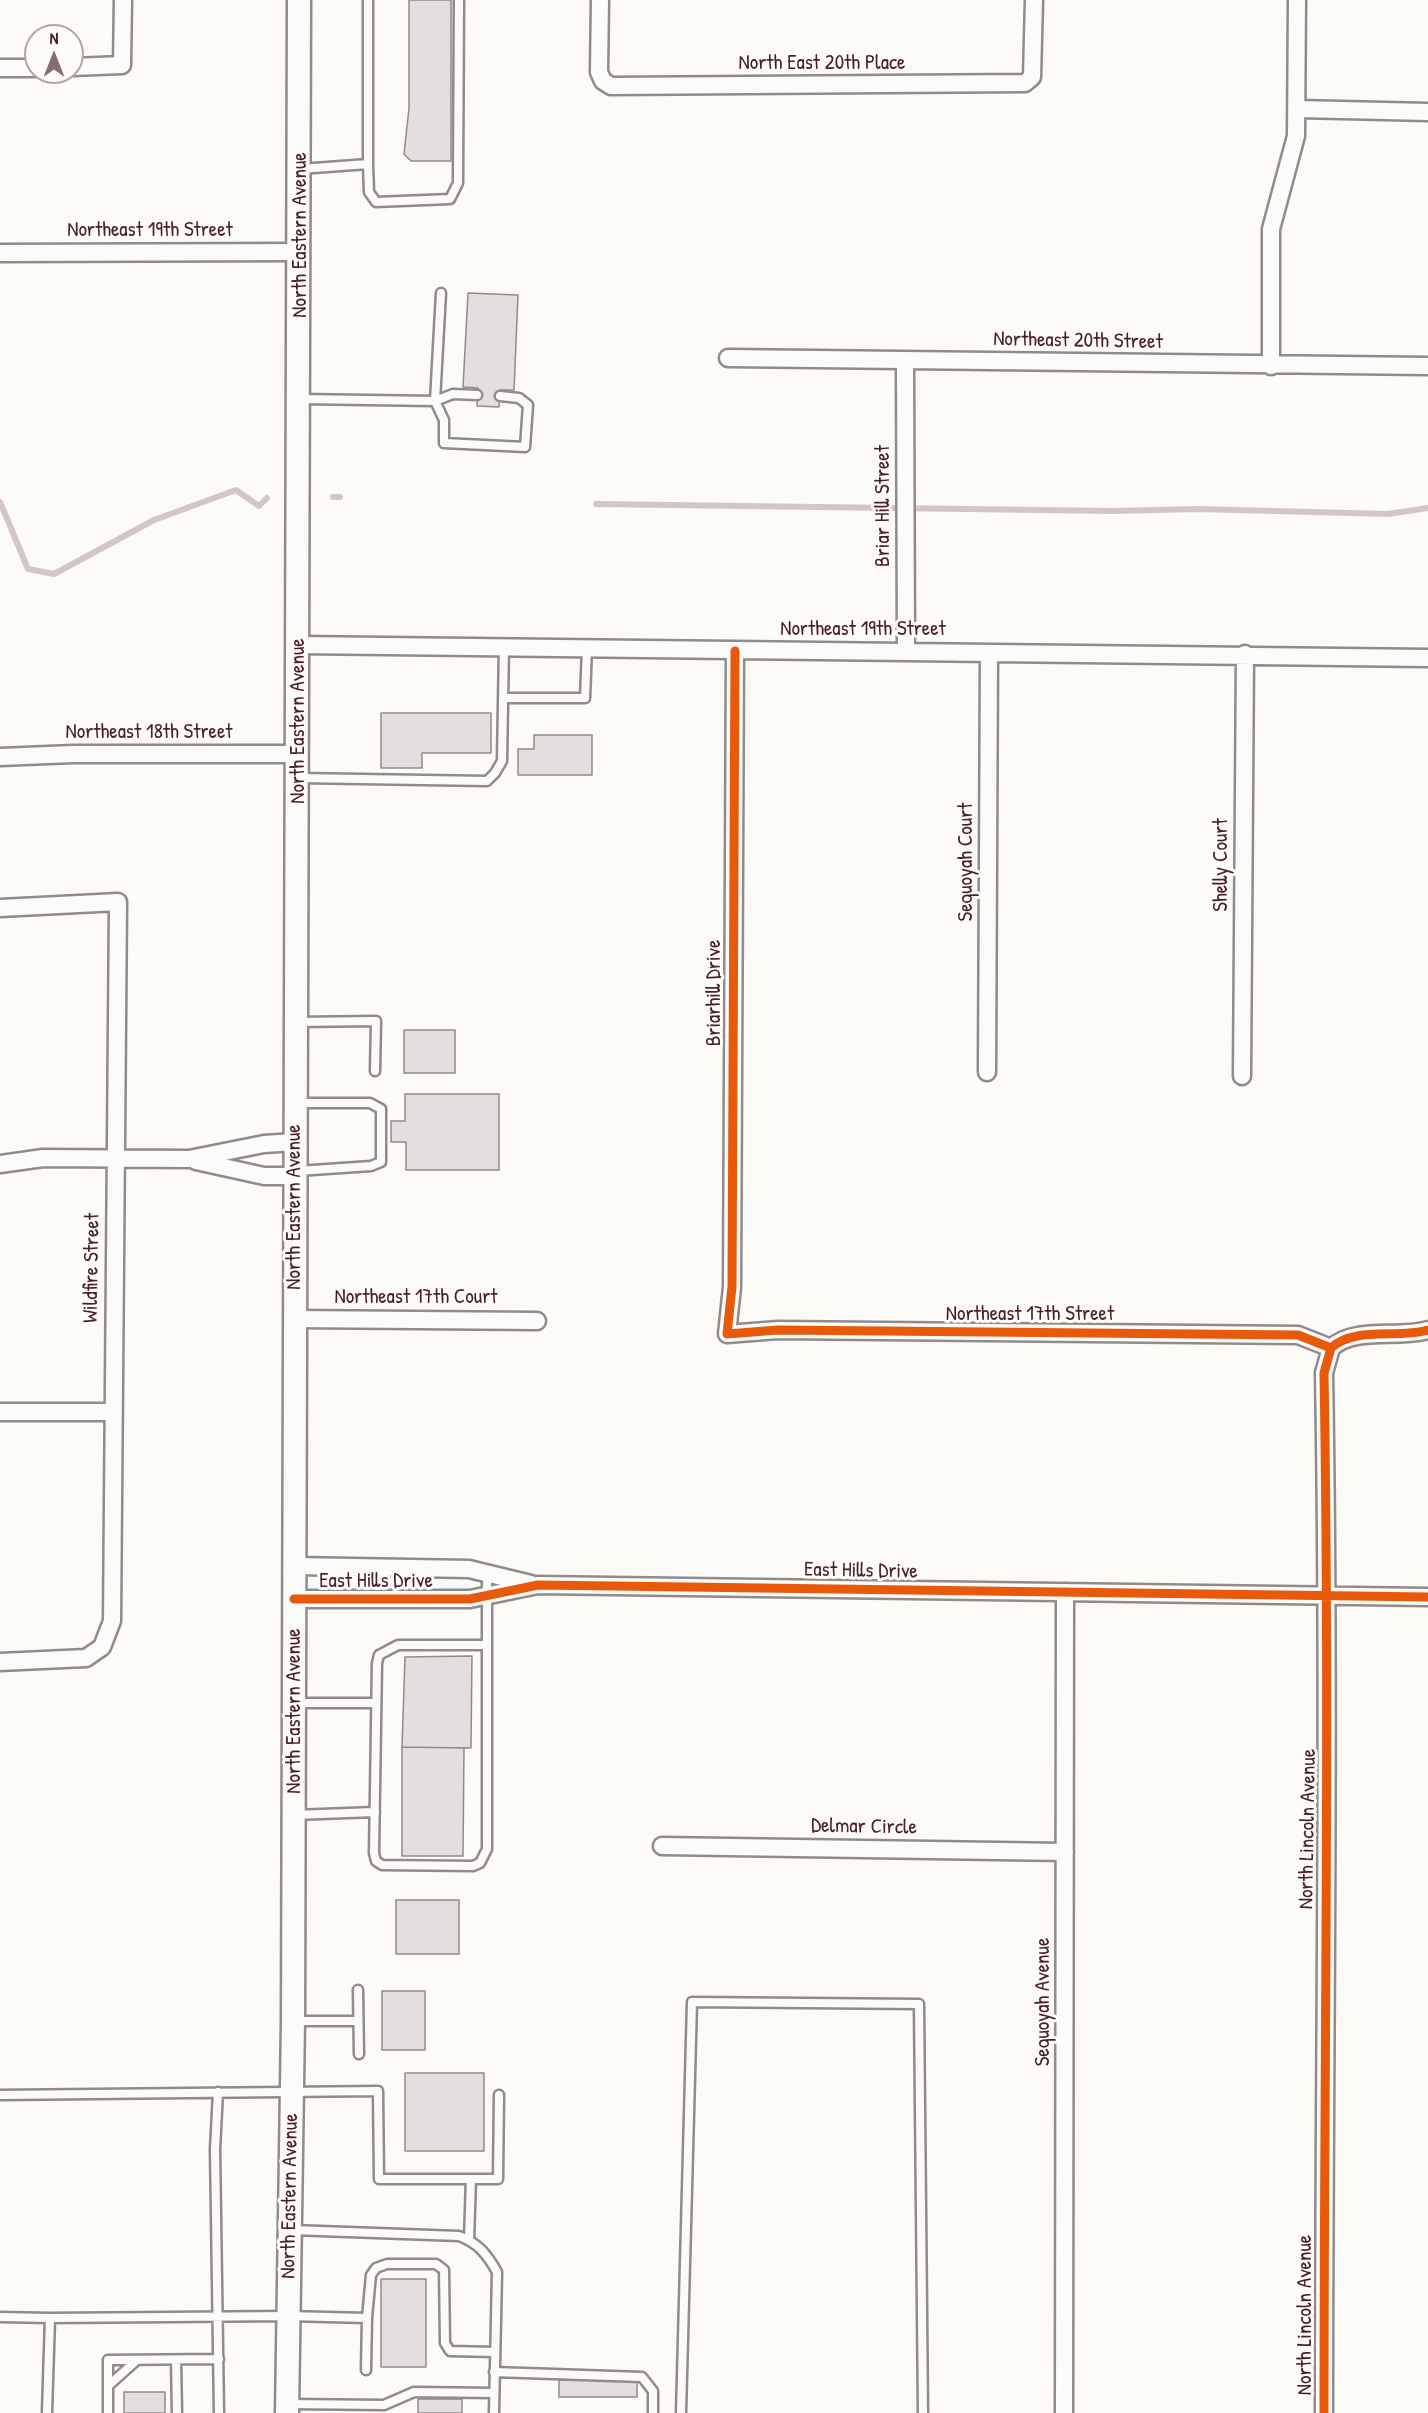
<!DOCTYPE html>
<html>
<head>
<meta charset="utf-8">
<style>
	body { margin:0 }
	#map { position:relative; width:1428px; height:2413px; overflow:hidden; background:#fcfbf8; font-family:"Patrick Hand",sans-serif }
	canvas { display:block }
	.north { position:absolute; left:24px; top:24px; width:60px; height:60px; box-sizing:border-box; background:#fdfcf7; border:2px solid #b5a4a5; border-radius:50%; rotate:0deg; font-size:16px; font-weight:700; line-height:24px; text-align:center; color:#4a1f2b }
	.north::after { content:''; display:block; margin:auto; width:21px; height:27px; background:#886c73; clip-path:polygon(50% 0,100% 100%,50% 72%,0 100%) }
</style>
</head>
<body>
<div id="map">
<canvas width="1428" height="2413"></canvas>
<div class="north">N</div>
</div>
<script>
const c = document.querySelector('canvas').getContext('2d');
c.lineJoin = 'round';
function stroke(path, color, width, dash) { c.strokeStyle = color; c.lineWidth = width; c.lineCap = dash ? 'butt' : 'round'; c.setLineDash(dash || []); c.stroke(path); }
function fillPath(path, color) { c.fillStyle = color; c.fill(path, 'evenodd'); }
function drawText(font, color, halo, rows, align = 'center') {
  c.font = font + ' "Patrick Hand",sans-serif'; c.lineWidth = 6; c.setLineDash([]); c.textBaseline = 'middle'; c.strokeStyle = halo; c.fillStyle = color; for (const [text, x, y, turn = 0] of rows) {
    c.save(); c.translate(x, y); c.rotate((+turn || 0) * Math.PI / 180); c.textAlign = isNaN(turn) ? turn : align; if (halo) c.strokeText(text, 0, 0); c.fillText(text, 0, 0); c.restore();
  }
}
const stream = new Path2D(`
	M333,497H340
	M0,502L28,569L54,574L154,520L236,490L259,506L267,498
	M596,504L1113,511L1198,509L1388,514L1428,508`);
const building = new Path2D(`
	M409,0H451V161H411L404,154L409,108Z
	M468,293L518,295L514,390H500L499,407L477,406L478,388L463,387Z
	M381,713H491V753H422V768H381Z
	M534,735H592V775H518V749H534Z
	M404,1030H455V1073H404Z
	M405,1094H499V1170H406V1142H391V1121H405Z
	M472,1656L471,1748L402,1747L405,1657Z
	M402,1747L464,1748L463,1856H402Z
	M396,1900H459V1954H396Z
	M382,1991H425V2050H382Z
	M405,2073H484V2151H405Z
	M381,2279H426V2367H381Z
	M559,2380H637V2397H559Z
	M124,2392H165V2413H124Z
	M418,2399H462V2413H418Z`);
const service = new Path2D(`
	M368,164V0
	M300,169L368,164L369,192L376,202L450,199L458,183L459,0
	M441,293L435,401L453,394L477,395
	M300,399L435,401L444,420V443L525,447L528,405L519,398L500,396
	M503,698H585L587,648
	M298,778L487,781L495,773L502,761L504,646
	M296,1022L376,1021L375,1071
	M297,1103H370L381,1109V1162L371,1166L298,1171
	M486,1645H398L379,1655L377,1663L374,1853L376,1861L382,1865L473,1866L480,1863L487,1849V1573
	M295,1703H376
	M294,1815L375,1812
	M358,1990L359,2054
	M293,2021H358
	M218,2092L215,2149L219,2413
	M0,2095L378,2091L379,2179H498L499,2095
	M292,2230L459,2236C478,2243 487,2254 497,2272L494,2413
	M469,2240L471,2179
	M0,2317L50,2318L47,2413
	M50,2318L288,2316L367,2318L371,2275L376,2268L387,2264H436L444,2270L445,2343L450,2351L495,2352
	M176,2360L177,2413
	M366,2370L367,2318
	M494,2372L642,2377L653,2391V2413
	M108,2386L137,2360
	M288,2404L384,2405L414,2392L494,2393
	M108,2413V2360L219,2359
	M681,2413L692,2002L919,2004L923,2413`);
const minor = new Path2D(`
	M600,0L599,72L603,81L611,86L1025,83L1032,77L1034,0
	M72,67L122,65L123,0
	M0,68H36
	M1298,109L1428,112
	M0,253L300,252
	M728,358L1428,366
	M905,361L906,651
	M1271,366V229L1296,136L1297,0
	M298,645L1428,658
	M735,651L732,1287L727,1334L778,1330L1298,1335L1331,1348
	M0,757L73,754H298
	M0,908L118,902L112,1621L102,1647L86,1658L0,1662
	M987,1072L989,653
	M1242,1076L1245,654
	M196,1161L264,1176H295
	M0,1164L43,1158L189,1159L264,1144L295,1142
	M294,1319L537,1321
	M0,1412H113
	M294,1566L469,1569L531,1584
	M294,1599H470L538,1585L1428,1597
	M662,1846L1065,1852
	M1064,2413L1065,1592
	M1324,2413C1324,2066 1330,1720 1324,1373L1331,1348C1355,1326 1397,1339 1428,1330`);
const secondary = new Path2D(`
	M287,2413L293,2021L299,0`);
const cycleway = new Path2D(`
	M735,651L732,1287L727,1334L778,1330L1298,1335L1331,1348
	M294,1599H470L538,1585L1428,1597
	M1324,2413C1324,2066 1330,1720 1324,1373L1331,1348C1355,1326 1397,1339 1428,1330`);
const streetNames = [
	["North East 20th Place",822,63],
	["Northeast 19th Street",150,230],
	["North Eastern Avenue",300,235,-90],
	["Northeast 20th Street",1078,341,1],
	["Briar Hill Street",883,506,-90],
	["Northeast 19th Street",863,629],
	["North Eastern Avenue",298,721,-90],
	["Northeast 18th Street",149,732],
	["Sequoyah Court",966,862,-90],
	["Shelly Court",1221,865,-90],
	["Briarhill Drive",714,993,-90],
	["North Eastern Avenue",294,1207,-90],
	["Wildfire Street",92,1268,-89],
	["Northeast 17th Court",416,1297],
	["Northeast 17th Street",1030,1314],
	["East Hills Drive",861,1571,1],
	["East Hills Drive",376,1581],
	["North Eastern Avenue",294,1711,-90],
	["Delmar Circle",864,1827,1],
	["North Lincoln Avenue",1308,1829,-89],
	["Sequoyah Avenue",1043,2002,-90],
	["North Eastern Avenue",290,2196,-89],
	["North Lincoln Avenue",1305,2315,-90]
];
stroke(stream, '#d2c7c6', 6);
fillPath(building, '#e2dfde');
stroke(building, '#928a8b', 1.5);
stroke(service, '#928a8b', 13);
stroke(minor, '#928a8b', 21);
stroke(secondary, '#928a8b', 27);
stroke(service, '#fbfbf9', 8);
stroke(minor, '#fbfbf9', 16);
stroke(secondary, '#fbfbf9', 22);
stroke(cycleway, '#e8590c', 9);
drawText('21px', '#4a1f2b', '#fdfcf7', streetNames);
</script>
</body>
</html>
